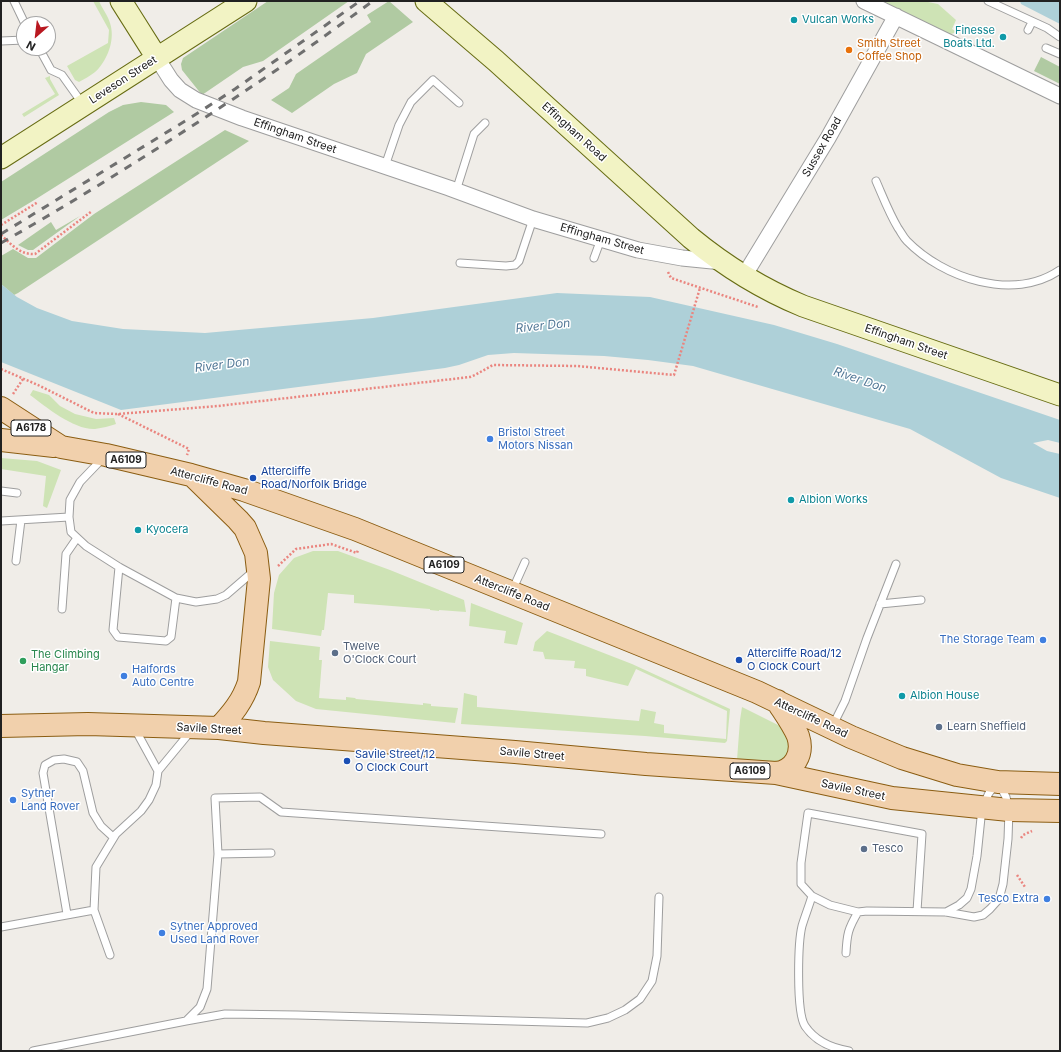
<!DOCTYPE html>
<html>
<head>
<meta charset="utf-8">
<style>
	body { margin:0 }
	#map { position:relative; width:1061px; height:1052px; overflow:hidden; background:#f0ede8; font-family:Inter,sans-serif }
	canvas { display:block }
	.frame { position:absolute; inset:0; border:2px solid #212121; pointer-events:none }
	.north { position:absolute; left:16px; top:16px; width:40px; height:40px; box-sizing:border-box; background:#fff; border:1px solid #a6a6a6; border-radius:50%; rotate:208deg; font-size:11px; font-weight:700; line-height:16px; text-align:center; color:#212121 }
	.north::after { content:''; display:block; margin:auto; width:14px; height:18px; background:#b91820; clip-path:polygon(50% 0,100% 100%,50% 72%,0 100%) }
</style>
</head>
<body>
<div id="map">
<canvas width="1061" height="1052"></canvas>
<div class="frame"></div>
<div class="north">N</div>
</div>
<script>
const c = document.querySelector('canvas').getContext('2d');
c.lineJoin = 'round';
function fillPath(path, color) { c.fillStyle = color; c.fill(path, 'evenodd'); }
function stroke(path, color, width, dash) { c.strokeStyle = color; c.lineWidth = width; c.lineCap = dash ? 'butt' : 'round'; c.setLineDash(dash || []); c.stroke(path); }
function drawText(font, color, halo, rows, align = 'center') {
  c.font = font + ' Inter,sans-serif'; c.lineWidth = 3; c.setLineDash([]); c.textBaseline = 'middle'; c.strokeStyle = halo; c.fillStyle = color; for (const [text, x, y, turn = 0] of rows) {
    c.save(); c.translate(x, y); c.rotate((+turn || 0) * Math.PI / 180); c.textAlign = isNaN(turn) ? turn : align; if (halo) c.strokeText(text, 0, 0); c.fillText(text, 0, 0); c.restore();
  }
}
const grass = new Path2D(`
	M93,1H99C102,8 108,16 110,23C115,38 109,56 99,68C94,74 86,78 79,82L75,80L67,66L108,43L109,30Z
	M882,1H923L938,4L956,20L952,29L957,32L948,35Z
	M50,76V79L59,95L24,117L22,114L55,94L45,78Z
	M33,390L49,395L60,406L75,414L96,419L114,418L116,424C110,426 102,428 95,429C74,430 46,407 30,395Z
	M1,458L37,461L61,470L47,508L43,506L46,476L1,469Z
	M313,551H338L390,570L464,600L466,612L439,610V611L430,610V609L354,603V595L328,593L324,630H322L321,636L272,629L274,593L279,575L294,558Z
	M471,603L523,623L517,645L504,643L506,631L469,626Z
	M547,631L632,664L730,709L727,741L725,743L645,736L461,724L464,693L477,696V707L639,721L641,709L656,712L654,723L664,725V733L726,739L727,711L636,669L628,686L586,676V669L574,668L575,661L545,659L543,652L533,651L535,642Z
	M270,641L320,647L319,660H322L319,698L346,700V697L355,698L356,699L423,705V703L431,704V706L458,708L455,723L316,709L296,701L273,680L268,667Z
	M742,707L782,727L791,745C790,748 789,752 787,755C780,767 750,761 737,760L740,720Z`);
const forest = new Path2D(`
	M268,1H349L263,61L243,67L202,95L182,70L181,64L183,58Z
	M389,1L413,22L366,54L357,73L334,84L292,113L271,100L289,88L296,74L371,22L367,15Z
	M1041,57L1060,67V84L1034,71Z
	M141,102L166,105L174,112L36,199L1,220V182L109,112L123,105Z
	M225,130L249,141L18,293L14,295L1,284V256L13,249L28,258H36L94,214Z
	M80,216L33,250H28L18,245L51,222L56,230Z`);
const water = new Path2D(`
	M1020,1H1060V24L1021,4Z
	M1,284L17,297L37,308L72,321L123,329L205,333L373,318L557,293L650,297L774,325L837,344L1060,420V443L1048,440L1033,443L1047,451L1060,454V498L1001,478L910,429L693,366L648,360L604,356L514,353L488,355L459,365L445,368L121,410L1,362Z`);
const path = new Path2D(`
	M1,225L38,202
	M1,235C11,244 20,255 35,254L92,211
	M668,272L671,278L758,307
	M1,369L38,385L94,413L118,414L218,406L470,377L475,375L493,365L577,366L674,375L700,288
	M13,394L23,379
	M118,414L189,449L187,455
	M278,566L296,549L331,544L357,553L358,550
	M1021,838L1023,835L1032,831
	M1017,875L1025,887`);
const lane = new Path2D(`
	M14,1L25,24
	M988,1L1047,28L1060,37
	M1028,30L1032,22
	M1,41L24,40
	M39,48L51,70L62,75L82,103
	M1046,48L1060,54
	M385,166L399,125L411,102L433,80L459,103
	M876,181C883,197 889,213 898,228C901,232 903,237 907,241C943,278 1013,302 1060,270
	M456,191L474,134L485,123
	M594,258L601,239
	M460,263L506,266L515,265L519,261L533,219
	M103,458L80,482L70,500L69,517L71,532L86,546L119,567L176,598L196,602L217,599L226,595L255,570
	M1,491L17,493
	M1,521L69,517
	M16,561L21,520
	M119,567L113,630L118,637L166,641L171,637L176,598
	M512,591L525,562
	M880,604L921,600
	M62,609L66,554L77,538
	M833,725L845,701L867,638L896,564
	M135,729L158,771
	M218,854L215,798L260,797L281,812L601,834
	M812,896C809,906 805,916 802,926C798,942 796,1012 805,1026C815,1041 831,1048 849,1051
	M858,912L830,905L812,896L801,884V863L808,813L922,834L917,911
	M67,914L43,773L45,765L54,760L64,759L77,762L83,771L93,813L101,826L113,837
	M1,927L94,910
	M846,953C847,934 848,929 858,912L867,911L946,912L974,917L983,915L990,909L999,899L1003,884L1008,839L1009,810L1006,797L998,782L989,793L982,808L977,856L971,889L967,898L959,905L946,912
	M110,955L94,910L96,867L116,834L141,811L149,800L156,785L158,771L191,731
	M186,1021L225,1014L297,1015L550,1022L587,1023L608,1018L625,1010L640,999L652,981L657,956L659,897
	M33,1051L186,1021L200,1007L207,989L218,854L271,853`);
const street = new Path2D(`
	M864,1L1060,96
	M157,58L171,80L180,90L196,100L242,118L449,188L533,219L638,250L682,258L722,262
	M744,276L828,138L896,16`);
const secondary = new Path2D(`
	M121,1L157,58
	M426,1L496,61L691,238C725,266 762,289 803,306L1060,395
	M1,158L246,1`);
const primary = new Path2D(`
	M1,408L61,447L106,455L191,475L244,490L355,529L757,692L851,737L902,758L957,775L998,782L1060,784
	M1,440L54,446
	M194,477L238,520L245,528L256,553L259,579L249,682C243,701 232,714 219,728
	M1,726L88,724L219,728L264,733L515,752L646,764L776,773L892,798L1009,810L1060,811
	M776,773C794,771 804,754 798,736C793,724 784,712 777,701`);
const rail = new Path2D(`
	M1,234L190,118L235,89L360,1
	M1,243C98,188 192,127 284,65C314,44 344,22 373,1`);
const markers = [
	[794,20,4,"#0f9aa8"],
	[1003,37,4,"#0f9aa8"],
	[849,50,4,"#e8710a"],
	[490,439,4,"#3f7fe0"],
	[253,478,4,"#1a4fb4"],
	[791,500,4,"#0f9aa8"],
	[138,530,4,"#0f9aa8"],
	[1043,640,4,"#3f7fe0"],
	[335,653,4,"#5c6f8a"],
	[739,660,4,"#1a4fb4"],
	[23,661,4,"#2e9e5b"],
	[124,676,4,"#3f7fe0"],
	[902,696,4,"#0f9aa8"],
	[939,727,4,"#5c6f8a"],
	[347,761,4,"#1a4fb4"],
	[13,800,4,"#3f7fe0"],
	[864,849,4,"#5c6f8a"],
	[1047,899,4,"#3f7fe0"],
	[162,933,4,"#3f7fe0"]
];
const shields = [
	[31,428,40],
	[126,460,40],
	[444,565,40],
	[750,771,40]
];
const shieldNames = [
	["A6178",31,428],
	["A6109",126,460],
	["A6109",444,565],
	["A6109",750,771]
];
const cultureNames = [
	["Vulcan Works",802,20],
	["Finesse",995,31,"right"],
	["Boats Ltd.",995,44,"right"],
	["Albion Works",799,500],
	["Kyocera",146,530],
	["Albion House",910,696]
];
const foodNames = [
	["Smith Street",857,44],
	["Coffee Shop",857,57]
];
const streetNames = [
	["Leveson Street",123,80,-33],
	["Effingham Road",574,132,42],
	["Effingham Street",295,136,19],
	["Sussex Road",822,147,-60],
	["Effingham Street",602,239,16],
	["Effingham Street",906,342,19],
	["Attercliffe Road",209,481,15],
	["Attercliffe Road",512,593,22],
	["Attercliffe Road",811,718,25],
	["Savile Street",209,729,3],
	["Savile Street",532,754,5],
	["Savile Street",853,790,12]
];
const shopNames = [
	["Bristol Street",498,433],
	["Motors Nissan",498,446],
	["The Storage Team",1035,640,"right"],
	["Halfords",132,670],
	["Auto Centre",132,683],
	["Sytner",21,794],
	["Land Rover",21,807],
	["Tesco Extra",1039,899,"right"],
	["Sytner Approved",170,927],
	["Used Land Rover",170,940]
];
const transitNames = [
	["Attercliffe",261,472],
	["Road/Norfolk Bridge",261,485],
	["Attercliffe Road/12",747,654],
	["O Clock Court",747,667],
	["Savile Street/12",355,755],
	["O Clock Court",355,768]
];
const serviceNames = [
	["Twelve",343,647],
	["O'Clock Court",343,660],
	["Learn Sheffield",947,727],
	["Tesco",872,849]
];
const leisureNames = [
	["The Climbing",31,655],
	["Hangar",31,668]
];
const waterNames = [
	["River Don",543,326,-6],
	["River Don",222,365,-7],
	["River Don",860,380,19]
];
fillPath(grass, '#cee3b5');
fillPath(forest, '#b0caa2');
fillPath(water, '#aed0d8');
stroke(lane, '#9e9e9e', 9);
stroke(street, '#9e9e9e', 17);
stroke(secondary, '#676c13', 23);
stroke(primary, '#8b5d12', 24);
stroke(path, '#ea857f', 2.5, [2, 2]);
stroke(lane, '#fff', 7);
stroke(street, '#fff', 15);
stroke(secondary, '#f2f3c4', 21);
stroke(primary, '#f1d0ac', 22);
stroke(rail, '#6f6f6f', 3, [8, 8]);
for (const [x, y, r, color] of markers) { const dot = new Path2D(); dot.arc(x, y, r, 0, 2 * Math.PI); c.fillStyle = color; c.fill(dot); stroke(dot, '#fff', 1.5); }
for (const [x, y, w] of shields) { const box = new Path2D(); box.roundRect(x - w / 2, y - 8, w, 16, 3); c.fillStyle = '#fff'; c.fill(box); stroke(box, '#212121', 1); }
drawText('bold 10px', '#212121', null, shieldNames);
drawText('11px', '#0d838f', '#fff', cultureNames, 'left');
drawText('11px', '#c56008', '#fff', foodNames, 'left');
drawText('11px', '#212121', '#fff', streetNames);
drawText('11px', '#366cbe', '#fff', shopNames, 'left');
drawText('11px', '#164399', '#fff', transitNames, 'left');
drawText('11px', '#4e5e75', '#fff', serviceNames, 'left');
drawText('11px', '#27864d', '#fff', leisureNames, 'left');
drawText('italic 12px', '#517796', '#fff', waterNames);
</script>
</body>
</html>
